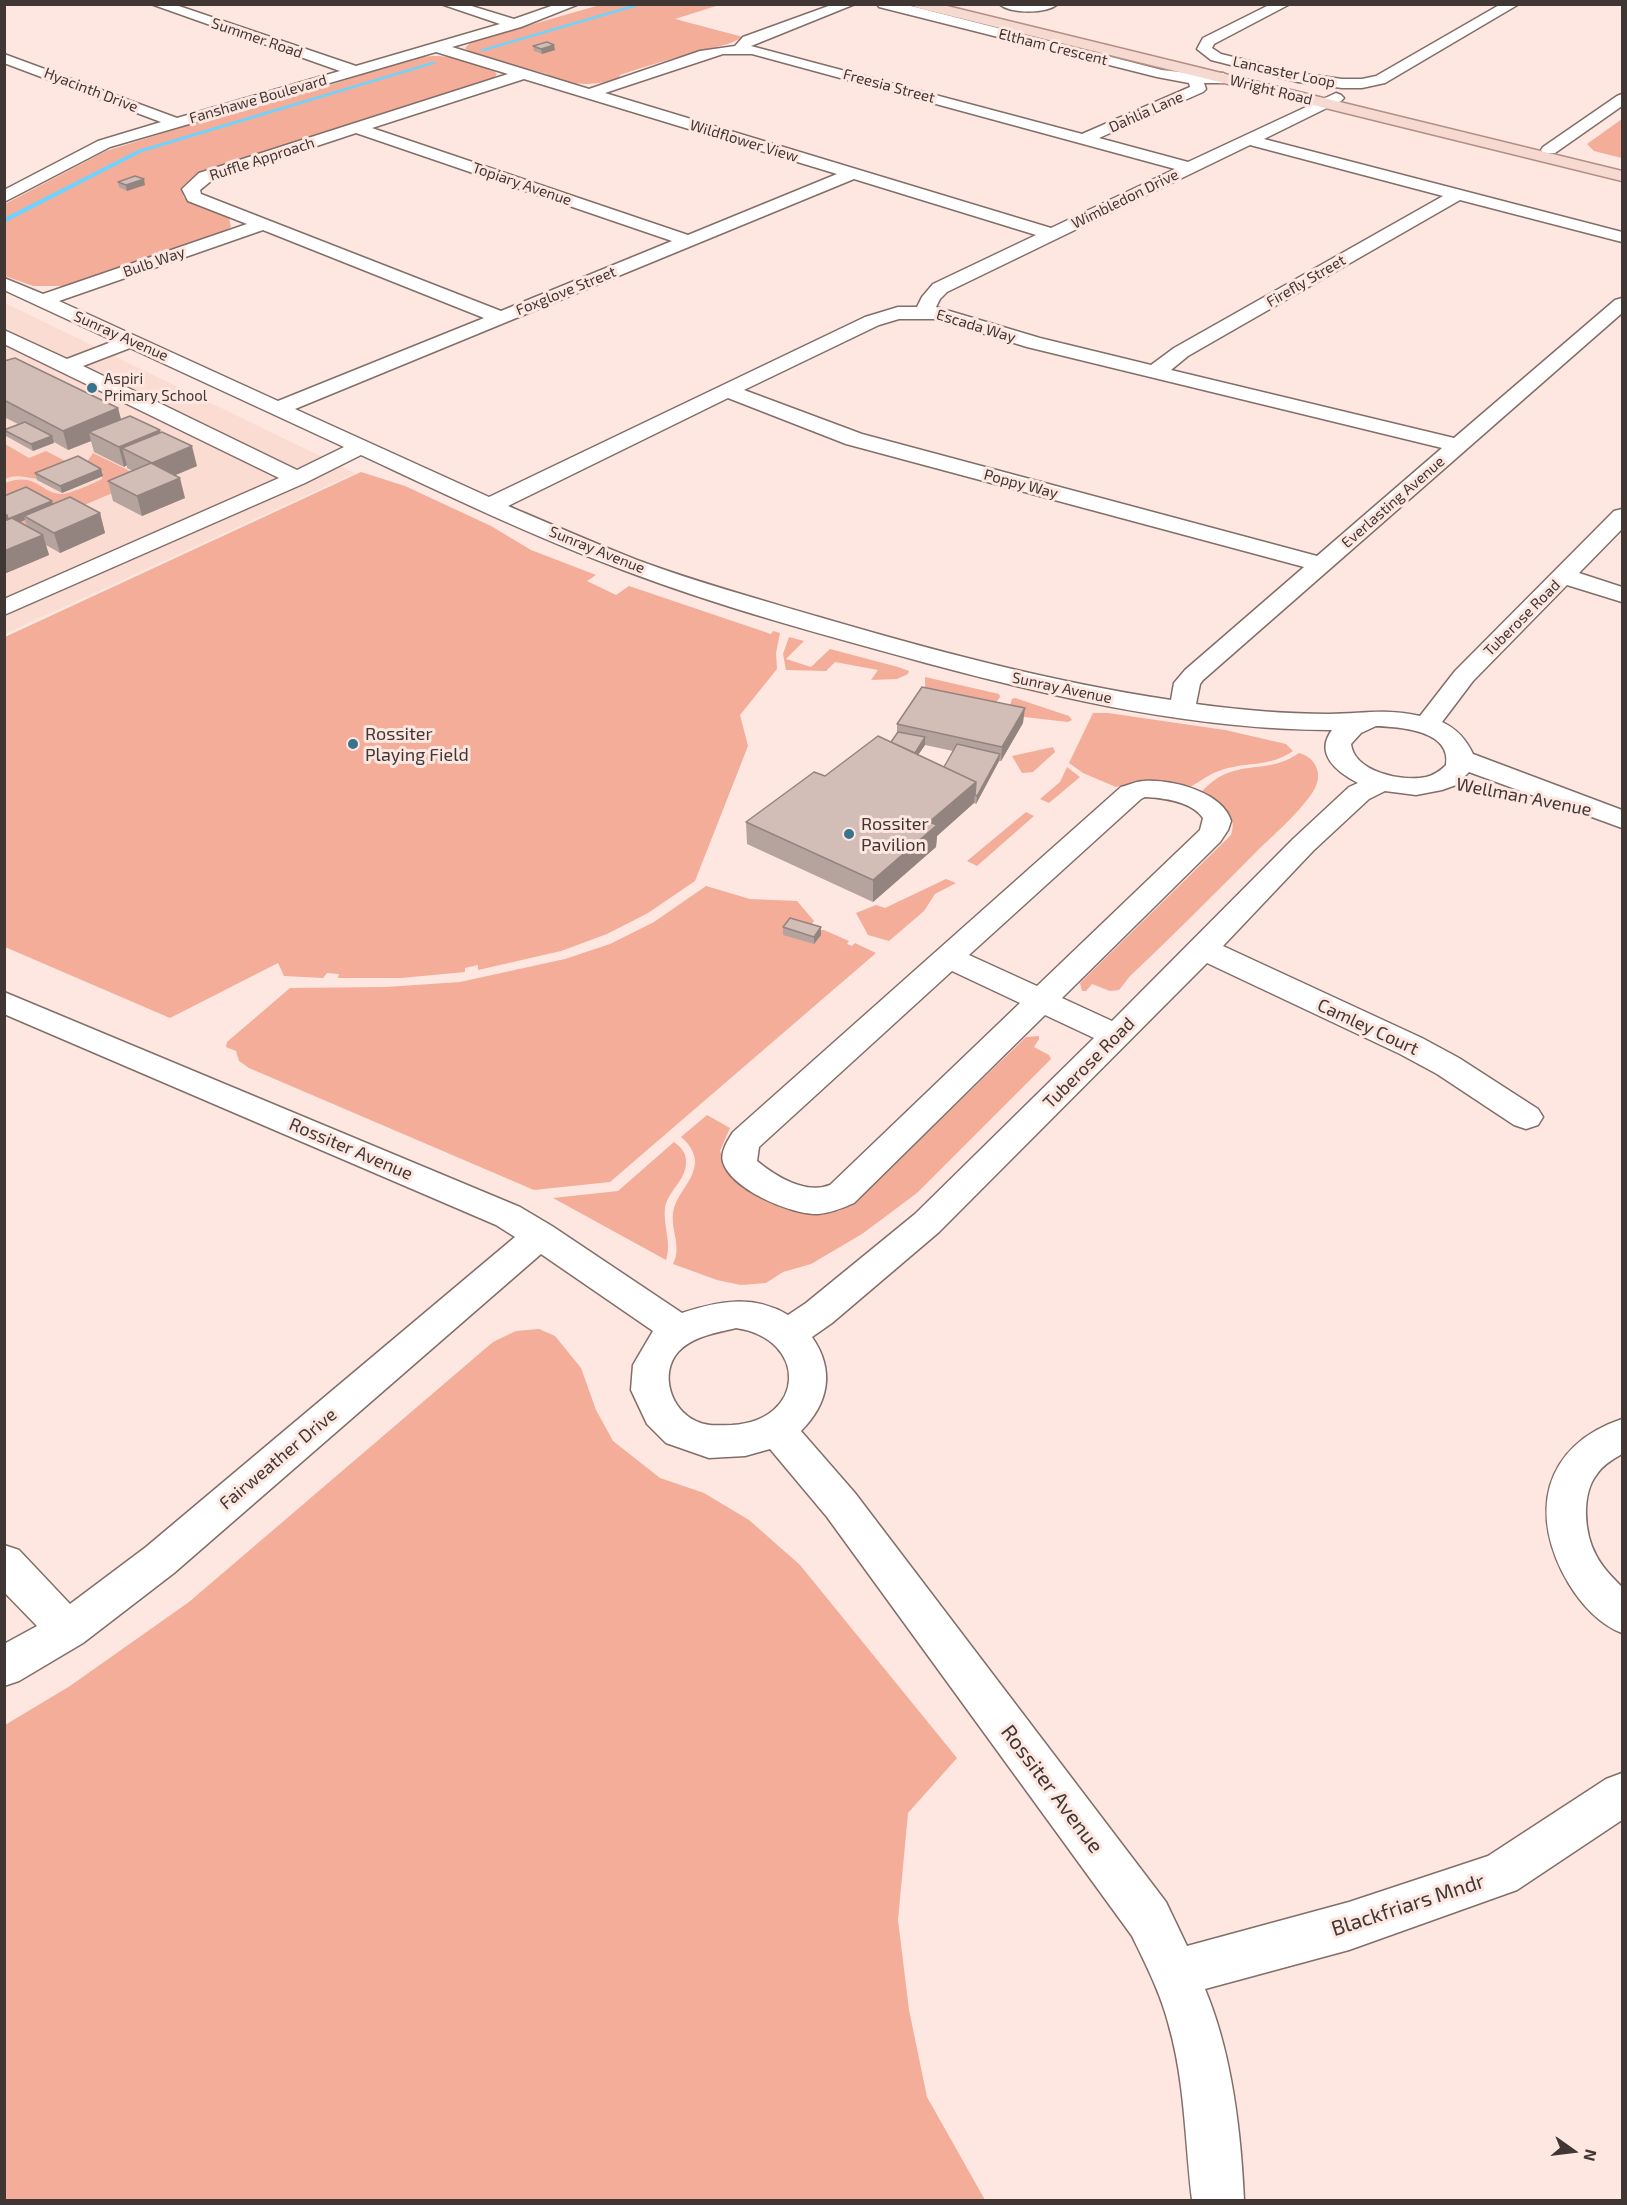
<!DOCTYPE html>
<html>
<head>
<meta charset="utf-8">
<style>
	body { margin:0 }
	#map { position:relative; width:1627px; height:2205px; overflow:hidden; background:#fde7e0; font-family:"Exo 2",sans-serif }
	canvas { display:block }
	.frame { position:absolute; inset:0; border:6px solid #403735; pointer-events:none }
	.north { position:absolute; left:1543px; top:2121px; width:60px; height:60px; -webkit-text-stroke:4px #fde7e0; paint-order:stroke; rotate:104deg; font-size:16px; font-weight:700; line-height:24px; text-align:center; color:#403735 }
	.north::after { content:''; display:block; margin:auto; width:21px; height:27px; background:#403735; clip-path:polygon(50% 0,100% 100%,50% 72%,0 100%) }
</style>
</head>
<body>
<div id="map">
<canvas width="1627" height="2205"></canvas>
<div class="frame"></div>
<div class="north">N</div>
</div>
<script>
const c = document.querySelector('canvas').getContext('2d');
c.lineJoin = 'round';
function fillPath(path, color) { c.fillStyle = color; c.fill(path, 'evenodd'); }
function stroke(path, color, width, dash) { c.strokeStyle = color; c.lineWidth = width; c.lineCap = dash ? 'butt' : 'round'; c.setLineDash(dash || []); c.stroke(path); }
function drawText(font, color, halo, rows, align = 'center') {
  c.font = font + ' "Exo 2",sans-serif'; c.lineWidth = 6; c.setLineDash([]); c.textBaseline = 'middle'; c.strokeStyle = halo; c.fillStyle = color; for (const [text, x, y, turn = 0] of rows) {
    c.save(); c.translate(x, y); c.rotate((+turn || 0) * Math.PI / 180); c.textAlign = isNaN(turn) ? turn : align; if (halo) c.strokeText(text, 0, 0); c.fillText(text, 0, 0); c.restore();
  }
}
const built = new Path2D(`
	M5,303L355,473L5,634Z`);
const green = new Path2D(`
	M603,4L719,5L675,19L743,37C728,46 713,47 697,52C671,59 646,66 620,75L619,78C595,87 572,85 548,77L547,74L473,55L465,48L471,42Z
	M435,56C450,56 488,63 497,74L493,79L192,178L181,188L184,198L229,218L231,227L219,235L69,286H33L5,276V204L106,151L231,112H241L289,97L291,94L321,88L416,57Z
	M1622,119V158L1594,151L1587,144Z
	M5,444L29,458L46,451L75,466C67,470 56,477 48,479C31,481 21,472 5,479Z
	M93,453L146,479L15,534L5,529V483C36,471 41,494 62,494C69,494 95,483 102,479L103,473L87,462Z
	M361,472L405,486L491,526L531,550L596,575L587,581L616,595L629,586L771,634L773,631L780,633L776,653L777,669L740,715L748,746L695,881L648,913L607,934L561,951L478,970V965L465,968V972L401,978H338L339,974L327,973L323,978L284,976L278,963L170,1018L5,947V637Z
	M789,637L804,641L786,659L811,667L830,649L898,667L909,671L908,674L897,679L871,680L878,670L835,662L826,671L786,670L783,654Z
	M925,677L999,694L1000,697L995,704L925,696Z
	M1015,698L1069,716L1072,720L1068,722L1007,715L1012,699Z
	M1093,713H1108L1225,730L1286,744L1293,751C1269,768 1244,761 1219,771C1206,775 1197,785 1185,789L1158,781L1146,780L1116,787L1083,773L1069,763Z
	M1053,747L1055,752L1033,772L1022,773L1012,756Z
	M1299,753C1315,757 1323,773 1315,788C1305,807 1276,833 1260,848C1217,891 1174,935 1130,976L1119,990L1110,991L1092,984L1086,991H1082L1080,983L1231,835C1239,812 1219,804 1201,795L1202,791C1209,784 1216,778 1225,774C1252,763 1274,771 1299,753Z
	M1067,767L1080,777L1049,803L1040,799L1060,782Z
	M1026,812L1034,816L977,866L967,861Z
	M946,879L956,883L935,894L924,911L889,941L868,935L856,913L876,905L885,908Z
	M706,886L750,899L797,901L814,921L807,931L824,930L849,941L847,944L852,946L855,943L876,953L610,1182L534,1190L249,1068L239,1061L236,1051L226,1047L227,1042L290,988L386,987L460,982L565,959L610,944L654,922Z
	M1039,1036V1039L1034,1047L1049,1055L1051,1059L917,1193L862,1234L811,1264L783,1272L766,1283L741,1285L717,1280L673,1264C682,1247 671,1231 673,1213C676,1193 695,1181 695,1161C694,1150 688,1143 681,1137L707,1115L730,1128L720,1151L731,1174L795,1211H839L856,1201L1026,1037Z
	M674,1142C681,1147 686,1153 686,1161C687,1180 668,1190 665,1208C663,1225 672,1244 666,1260L553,1198L618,1191Z
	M539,1329L555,1336L581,1368L596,1410L613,1441L660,1478L704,1493L749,1520L800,1565L957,1758L908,1813L898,1920L909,2010L927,2097L985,2200H5V1725L70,1686L189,1602L493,1342L516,1331Z`);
const stream = new Path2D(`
	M636,4H645L484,51L479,50Z
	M432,62L437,63L142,152L4,223V218L138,150Z`);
const minor = new Path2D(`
	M151,4H173L356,66L500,24L441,4H465L514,19L557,4H579L521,27L452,47L589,89L700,51L735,46L743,37L834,4H855L751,46L1082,134L1190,87L1189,83L1157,77L879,7L877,4H903L1162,70L1196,74L1223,73L1231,78L1223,83H1204L1206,89L1203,92L1099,138L1188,162L1336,93L1341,95L1344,98L1341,101L1264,139L1622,232V242L1460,200L1188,356L1171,370L1454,438L1615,300L1622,298V313L1203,680L1200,684L1196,704C1240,710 1285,714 1329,714C1362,714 1387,708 1420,716L1455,671L1614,511L1622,509V529L1579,573L1622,587V602L1567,585L1473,681L1442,722C1457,729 1466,739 1473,754L1622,810V828L1469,772L1456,785L1442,790L1416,795L1385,791L1369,799L1313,851L1223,946L1422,1038L1459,1058L1538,1109L1543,1117L1538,1125L1526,1129L1514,1125L1437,1074L1400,1054L1207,963L939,1232L832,1323L812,1337C835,1370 829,1403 801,1431L855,1493L1166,1902L1187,1946L1349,1902L1488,1856L1606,1779L1622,1773V1820L1517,1890L1349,1950L1205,1989C1232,2053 1241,2132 1244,2200H1192C1185,2142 1185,2082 1169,2026C1161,1994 1146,1965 1132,1936L827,1517L770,1449L745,1456L709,1458L666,1443L647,1424L631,1390L633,1365L653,1331L541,1254L174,1573L83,1643L19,1681L4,1686V1644L37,1626L4,1592V1545L19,1550L70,1604L146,1547L515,1237L496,1225L4,1014V992L520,1207L552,1226L682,1313C718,1301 753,1294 788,1315L806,1303L915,1214L1094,1038L1045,1015L854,1203C843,1208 830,1213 818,1214C791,1215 731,1189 723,1162C720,1152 728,1140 733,1132L1121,787C1129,785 1137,781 1144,781C1171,779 1223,792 1231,821L1228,830L1220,842L1062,998L1112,1021L1293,839L1349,787L1358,783C1337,772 1314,754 1332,730C1196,730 1061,699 930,664C827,636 723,608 623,570C534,537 447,495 361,455L305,483L4,615V599L279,478L4,344V330L67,359L114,341L4,290V278L43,294L247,224L188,201L182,189L199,173L508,74L436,52L110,147L4,202V190L98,141L161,122L4,63V54L177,118L340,71ZM723,54H752L1175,169L1051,228L605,93ZM524,79L837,174L688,235L372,128ZM356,133L672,241L501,311L201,194L200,190L211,181ZM1250,145L1443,196L1174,348L1151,365L1040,338L936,307L940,299L947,292ZM854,179L1036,235L933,284L922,297L917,307H898L865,317L489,497L295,409ZM263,230L484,318L278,401L59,301ZM899,319H936L1027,347L1442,448L1317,556L862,434L744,390L879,325ZM130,348L344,447L297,470L83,366ZM728,398L846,444L1304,567L1185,670L1174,683L1171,700C1051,682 935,651 819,617C758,599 696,582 637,560C594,543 551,524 508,506ZM1376,726C1399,727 1452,730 1446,765C1440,771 1434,775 1426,777C1402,782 1354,772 1351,744L1361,733ZM1145,797C1164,798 1191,801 1203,818L1200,830L1037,986L969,955L1141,799ZM952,971L1020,1003L830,1185C806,1195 775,1176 757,1161L759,1147ZM736,1328C809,1339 806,1421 732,1425C719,1425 708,1427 696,1421C671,1410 659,1374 678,1352C693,1336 716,1333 736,1328Z
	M999,4H1058C1046,14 1011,14 999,4Z
	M1271,4H1290L1214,44L1212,48L1221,54L1298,73L1342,79H1362L1376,76L1501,4H1519L1385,83L1362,88H1342L1298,82L1211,60L1197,49L1203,38Z
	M1622,94V106L1555,153H1543L1541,150L1543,147L1617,96Z
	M1622,1419V1454C1613,1459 1603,1465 1597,1474C1581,1494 1584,1533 1596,1555C1602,1567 1612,1577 1622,1587V1633C1600,1625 1581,1604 1569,1584C1528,1515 1542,1446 1622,1419Z`);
const major = new Path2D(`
	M913,4H939L1622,171V181L915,7Z`);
const wall = new Path2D(`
	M533,46L555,50L542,54L534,51Z
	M118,182L145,185L127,191L119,187Z
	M4,361L118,408L121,419L160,433L197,466L175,475L185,498L142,516L113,501L108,481L133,471L127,468V465L124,467L94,452L91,441L68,450L54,442L33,451L6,436L4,429L18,424L4,417Z
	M101,469L103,476L62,493L37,480L35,473Z
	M4,496L52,501L53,504L100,513L105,533L60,553L46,545L49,555L4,574ZM25,520L27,526L20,522Z
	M1023,723L1001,761H999L976,804L974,803L937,836L936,847L873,902L747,844L746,822L825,776L891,742L897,733V724ZM925,745L953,751L944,767L918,755Z
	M783,927L821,935L814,944L783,935Z`);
const shadedWall = new Path2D(`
	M554,45L555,50L542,54L541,49Z
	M144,179L145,185L127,191L126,185Z
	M118,408L123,428L89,432L91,441L68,450L63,431Z
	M160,430L164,449L122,448L127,465L124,467L119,447Z
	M52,436L54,443L33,451L31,444Z
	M192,446L197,466L157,483L152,463Z
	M101,469L103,476L62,493L60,486Z
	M180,478L185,498L142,516L137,496Z
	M52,501L54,508L24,516L25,520L10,526L4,538V516Z
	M100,513L105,533L60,553L54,533Z
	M43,535L49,555L4,574V551Z
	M1025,708L1023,723L1001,761L1002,747Z
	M925,737V745L907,771V764Z
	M1000,754L999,761L976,804L977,796Z
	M976,782L974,803L937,836L936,847L873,902V880L929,822Z
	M821,927V935L814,944V937Z`);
const building = new Path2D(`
	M547,42L554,45L541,49L533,46Z
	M135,176L144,179L126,185L118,182Z
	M15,358L118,408L63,431L4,400V361Z
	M130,416L160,430L119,447L89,432Z
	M25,422L52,436L31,444L4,430Z
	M162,432L192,446L152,463L122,448Z
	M78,456L101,469L60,486L35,473Z
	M151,463L180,478L137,496L108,481Z
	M26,487L52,501L8,519L7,515L4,514V496Z
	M70,497L100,513L54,533L24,516Z
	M12,518L43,535L4,551V521Z
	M922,687L1025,708L1002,747L897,724Z
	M898,732L925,737L915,753L891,742Z
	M878,736L976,782L929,822L937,825L873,880L746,822L814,772L825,776Z
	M957,744L1000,754L977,796L975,795L976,782L944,767Z
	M790,918L821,927L814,937L783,927Z`);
const markers = [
	[92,388,6,"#39748c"],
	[353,744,6,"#39748c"],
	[849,834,6,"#39748c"]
];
const farStreetnames = [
	["Summer Road",257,38,19],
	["Eltham Crescent",1053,47,14],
	["Lancaster Loop",1284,72,12],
	["Freesia Street",889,86,15],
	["Hyacinth Drive",91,90,21],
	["Wright Road",1271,90,14],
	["Fanshawe Boulevard",258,99,-16],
	["Dahlia Lane",1146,112,-24],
	["Wildflower View",744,141,17],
	["Ruffle Approach",262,159,-18],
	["Topiary Avenue",522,184,19],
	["Wimbledon Drive",1125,199,-26],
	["Bulb Way",154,262,-19],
	["Firefly Street",1306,281,-30],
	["Foxglove Street",566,291,-22],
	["Escada Way",976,326,17],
	["Sunray Avenue",121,336,24],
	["Poppy Way",1021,484,15],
	["Everlasting Avenue",1393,502,-41],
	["Sunray Avenue",597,550,22],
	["Tuberose Road",1522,618,-45],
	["Sunray Avenue",1062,688,12]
];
const farPoinames = [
	["Aspiri",104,379],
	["Primary School",104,396]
];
const poiNames = [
	["Rossiter",365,734],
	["Playing Field",365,755],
	["Rossiter",861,824],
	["Pavilion",861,845]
];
const streetNames = [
	["Wellman Avenue",1524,797,11],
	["Camley Court",1368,1027,25],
	["Tuberose Road",1089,1063,-45],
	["Rossiter Avenue",351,1149,23],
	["Fairweather Drive",278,1459,-40]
];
const nearStreetnames = [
	["Rossiter Avenue",1052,1789,53],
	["Blackfriars Mndr",1408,1905,-18]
];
fillPath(built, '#fbdcd2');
fillPath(green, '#f3ad98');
fillPath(stream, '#6dd4ff');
stroke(minor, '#826e68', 3);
stroke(major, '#b28f86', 3);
fillPath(minor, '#fff');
fillPath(major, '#f6d9d0');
fillPath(wall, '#b5a39d');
fillPath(shadedWall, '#948480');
fillPath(building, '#d3bdb7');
stroke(building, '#948480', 1.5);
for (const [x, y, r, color] of markers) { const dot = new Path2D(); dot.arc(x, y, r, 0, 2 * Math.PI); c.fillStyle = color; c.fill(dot); stroke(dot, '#fde7e0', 2); }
drawText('15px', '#403735', '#fde7e0', farStreetnames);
drawText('15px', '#403735', '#fde7e0', farPoinames, 'left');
drawText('18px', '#403735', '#fde7e0', poiNames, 'left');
drawText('18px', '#403735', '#fde7e0', streetNames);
drawText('21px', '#403735', '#fde7e0', nearStreetnames);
</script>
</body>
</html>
